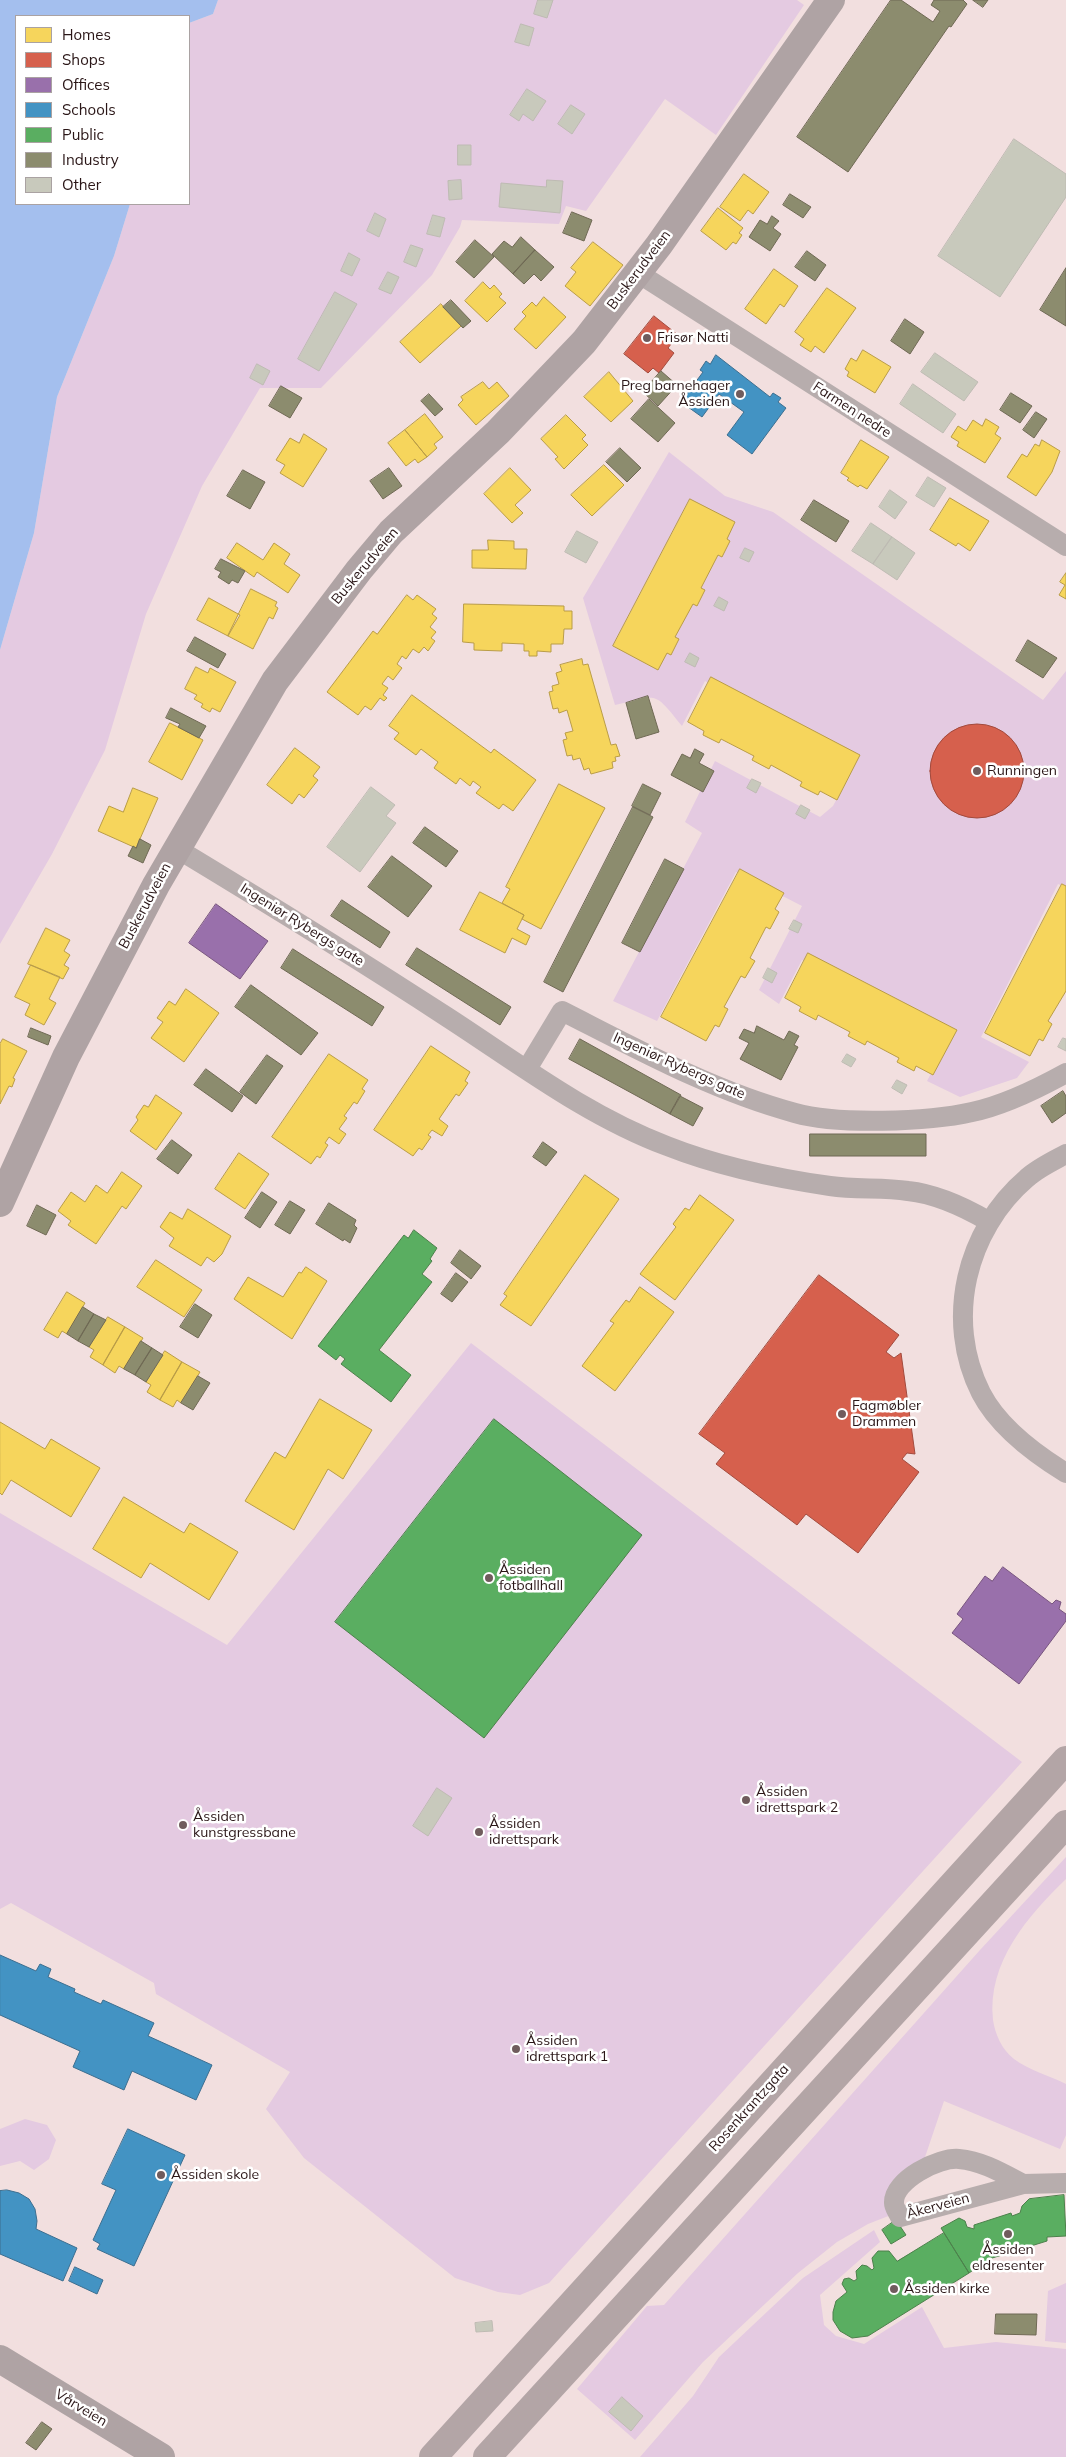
<!DOCTYPE html>
<html>
<head>
<meta charset="utf-8">
<style>
	body { margin:0 }
	#map { position:relative; width:1066px; height:2457px; overflow:hidden; background:#f2dfdf; font-family:Mulish,sans-serif }
	canvas { display:block }
	.legend { position:absolute; left:15px; top:15px; width:175px; height:190px; box-sizing:border-box; background:#fff; border:1px solid #aaa2a2; margin:0; padding:6px 9px; list-style:none; font-size:15px; color:#2a1617 }
	.legend li { display:flex; align-items:center; gap:10px; height:25px }
	.legend b { width:25px; border:1px solid #aaa2a2 }
</style>
</head>
<body>
<div id="map">
<canvas width="1066" height="2457"></canvas>
<ul class="legend">
<li><b style="height:14px;background:#f6d55c"></b>Homes</li>
<li><b style="height:14px;background:#d6604d"></b>Shops</li>
<li><b style="height:14px;background:#9970ab"></b>Offices</li>
<li><b style="height:14px;background:#4393c3"></b>Schools</li>
<li><b style="height:14px;background:#5aae61"></b>Public</li>
<li><b style="height:14px;background:#8c8c6e"></b>Industry</li>
<li><b style="height:14px;background:#c8c9bc"></b>Other</li>
</ul>
</div>
<script>
const c = document.querySelector('canvas').getContext('2d');
c.lineJoin = 'round';
function fillPath(path, color) { c.fillStyle = color; c.fill(path, 'evenodd'); }
function stroke(path, color, width, dash) { c.strokeStyle = color; c.lineWidth = width; c.lineCap = dash ? 'butt' : 'round'; c.setLineDash(dash || []); c.stroke(path); }
function drawText(font, color, halo, rows, align = 'center') {
  c.font = font + ' Mulish,sans-serif'; c.lineWidth = 5; c.setLineDash([]); c.textBaseline = 'middle'; c.strokeStyle = halo; c.fillStyle = color; for (const [text, x, y, turn = 0] of rows) {
    c.save(); c.translate(x, y); c.rotate((+turn || 0) * Math.PI / 180); c.textAlign = isNaN(turn) ? turn : align; if (halo) c.strokeText(text, 0, 0); c.fillText(text, 0, 0); c.restore();
  }
}
const green = new Path2D(`
	M218,0H797L804,5L716,135L665,99L586,211L566,206L559,224L462,220L460,227L432,275L321,388H260L202,486L146,614L105,750L52,854L0,944V650L34,533L57,397L114,256L130,204H189V23L213,14Z
	M669,452L725,496L773,512L1043,700L1066,671V887L1058,884L981,1037L1029,1062L1017,1078L960,1097L927,1081L951,1036L802,960L779,1004L759,990L802,906L736,872L657,1021L613,1001L702,833L685,822L715,761L820,817L833,806L856,762L705,681L682,726C653,690 659,695 615,705L583,598Z
	M471,1343L1022,1762L549,2283L520,2295L498,2292L455,2278L304,2158L266,2109L290,2072L156,1994L154,1983L11,1903L0,1909V1513L227,1645Z
	M1066,1857V1879C1028,1916 987,1962 993,2020C995,2034 1002,2050 1014,2059C1029,2070 1050,2076 1066,2084V2135L1060,2149L944,2101L924,2160L891,2215L868,2224L837,2242L798,2273L703,2362L635,2440L577,2389L647,2306L664,2305L980,1950Z
	M25,2119L47,2125L56,2140L49,2159L34,2170L20,2161L0,2166V2129Z
	M874,2230L880,2242L820,2295L824,2325L836,2336L864,2344L922,2307L944,2348L996,2342L1066,2349V2457H640L693,2396L719,2357L803,2278Z
	M1066,2283V2343L1045,2341L1048,2291Z`);
const water = new Path2D(`
	M0,0H218L213,14L189,23V16H16V204H130L114,256L57,397L34,533L0,650Z`);
const homes = new Path2D(`
	M744,174L769,192L753,214L748,210L740,221L720,207Z
	M718,208L743,228L739,233L742,235L736,244L733,242L726,250L701,231Z
	M593,242L623,265L590,306L565,286L576,272L571,268Z
	M774,269L798,286L784,307L780,304L766,324L745,309Z
	M483,282L490,289L494,285L502,294L499,297L506,303L487,322L465,301Z
	M827,288L856,308L824,353L815,346L811,352L800,345L804,339L795,332Z
	M544,297L566,317L536,349L514,329L526,316L522,312L532,302L536,306Z
	M441,304L461,326L420,363L400,342Z
	M863,350L891,367L875,393L847,376L849,372L845,369L851,358L856,361Z
	M609,372L633,401L611,422L584,397Z
	M483,382L489,389L497,382L509,396L476,425L458,405L463,400L461,397Z
	M425,414L443,437L434,444L437,448L427,457L405,430Z
	M566,415L586,435L582,439L588,445L564,469L555,459L558,457L541,439Z
	M986,419L999,427L995,434L1001,438L985,463L957,446L959,442L951,437L958,426L966,431L973,420L982,426Z
	M405,430L427,457L418,463L415,459L406,466L388,443Z
	M304,434L327,449L303,487L280,473L285,465L276,460L290,438L299,443Z
	M861,440L889,457L867,489L860,485L858,487L847,480L849,478L841,473Z
	M1042,440L1060,451L1052,472L1036,496L1007,477L1022,454L1027,457L1035,444L1039,446Z
	M604,465L624,485L592,516L571,495Z
	M510,468L531,490L515,505L523,513L512,523L484,494Z
	M950,498L989,521L970,551L958,543L956,546L930,530Z
	M690,499L735,522L727,539L730,541L722,557L718,555L701,588L705,590L697,606L693,604L675,637L679,639L671,655L667,653L658,670L613,646Z
	M488,540L514,541V549H527L526,569L472,568V550H488Z
	M237,543L263,560L274,543L290,554L284,564L300,575L288,593L257,572L254,577L227,558Z
	M1066,573V599L1059,595L1065,585L1060,582Z
	M251,589L277,602L275,606L278,608L273,619L269,617L253,649L228,636Z
	M407,595L413,600L417,595L436,609L432,614L437,618L430,627L436,632L431,638L435,641L428,651L424,647L419,653L413,649L406,659L402,656L397,664L402,668L393,680L388,676L382,684L388,688L383,695L387,698L384,701L380,698L371,710L365,706L358,715L327,692L373,631L377,634Z
	M209,598L240,615L228,636L197,620Z
	M464,604L564,606V611H572V629H564L563,644H551V652L537,651V656H529V651H524V644L502,643V651L474,650V643L463,642Z
	M582,659L583,665L588,664L611,745L616,744L620,756L615,757L616,761L612,762L613,768L591,774L589,768L584,770L580,758L573,760L572,755L567,756L563,740L567,739L565,733L573,731L567,710L559,713L558,708L553,709L549,692L553,691L552,686L559,684L556,673L562,671L560,665Z
	M196,667L208,673L210,668L236,682L220,712L212,708L210,712L201,707L203,704L194,699L197,695L185,689Z
	M711,677L860,755L837,800L820,791L818,795L800,786L802,782L771,765L769,769L752,760L754,756L721,739L719,743L703,735L704,731L688,722Z
	M412,695L491,753L494,749L536,780L513,811L503,804L499,809L476,793L481,787L473,781L470,786L460,778L456,784L434,768L438,762L421,749L416,755L394,739L399,733L389,726Z
	M170,723L203,740L182,780L149,762Z
	M295,748L320,767L313,776L318,780L304,798L299,794L292,804L267,785Z
	M559,784L605,808L541,929L522,919L524,915L502,903L510,889L506,887Z
	M133,788L158,798L136,848L98,831L109,806L123,812Z
	M740,869L784,893L775,909L779,912L770,929L766,927L750,958L755,961L745,978L741,976L724,1007L728,1009L719,1027L715,1025L706,1041L661,1017Z
	M1062,884L1066,886V991L1048,1021L1052,1024L1043,1041L1039,1039L1030,1056L985,1033Z
	M480,892L524,915L517,929L530,936L526,945L512,938L505,953L460,930Z
	M46,928L70,940L64,951L70,955L64,965L69,968L63,979L28,964Z
	M808,953L957,1030L933,1075L916,1066L914,1071L897,1062L899,1058L867,1041L865,1045L848,1036L850,1032L818,1015L816,1020L799,1011L801,1007L785,998Z
	M31,965L60,977L49,999L56,1003L44,1025L25,1015L30,1004L15,997Z
	M186,989L219,1013L184,1062L151,1038L163,1022L157,1018L169,1001L175,1005Z
	M3,1039L27,1051L13,1078L15,1079L12,1087L9,1086L0,1104V1044Z
	M431,1046L470,1072L465,1081L468,1083L459,1096L456,1094L439,1119L448,1126L442,1136L432,1130L428,1135L431,1137L422,1150L419,1148L413,1156L374,1130Z
	M329,1054L368,1080L362,1089L365,1091L357,1104L354,1102L344,1116L347,1118L339,1129L346,1134L339,1144L329,1137L325,1143L328,1145L320,1158L317,1156L311,1164L272,1137Z
	M156,1095L182,1113L156,1150L130,1131L138,1120L136,1117L144,1105L148,1107Z
	M239,1153L269,1174L245,1209L215,1189Z
	M122,1172L142,1186L126,1209L122,1206L96,1244L68,1225L71,1221L58,1211L71,1192L85,1202L96,1185L107,1193Z
	M585,1175L619,1199L531,1326L500,1305L507,1296L504,1294Z
	M700,1195L734,1220L675,1300L640,1274L676,1227L673,1224L685,1208L689,1210Z
	M188,1209L231,1236L222,1254L214,1262L207,1257L201,1266L169,1246L174,1238L160,1227L170,1212L182,1219Z
	M156,1260L202,1290L184,1317L137,1287Z
	M306,1267L327,1281L292,1339L234,1299L248,1277L283,1297L299,1272L301,1273Z
	M640,1287L674,1312L615,1391L582,1366L614,1323L610,1321L626,1300L629,1302Z
	M67,1292L85,1303L67,1334L62,1331L58,1338L44,1330Z
	M108,1317L125,1327L103,1365L90,1357L94,1350L89,1347Z
	M125,1327L143,1338L124,1369L119,1366L115,1373L103,1365Z
	M165,1351L182,1362L160,1400L147,1392L151,1385L146,1382Z
	M182,1362L200,1372L181,1403L177,1400L173,1407L160,1400Z
	M320,1399L372,1430L343,1479L328,1469L294,1530L245,1501L275,1452L285,1458Z
	M0,1422L45,1449L51,1439L100,1468L71,1517L11,1480L2,1495L0,1493Z
	M124,1497L184,1533L190,1523L238,1552L209,1600L150,1563L141,1578L93,1549Z`);
const shops = new Path2D(`
	M654,316L678,335L668,348L674,353L659,373L653,368L648,373L624,354Z
	M930 771a47 47 0 1 1 94 0a47 47 0 1 1-94 0Z
	M819,1275L899,1335L886,1352L894,1358L901,1353L915,1454L907,1453L902,1459L919,1472L858,1553L806,1514L797,1525L716,1464L725,1453L699,1434Z`);
const offices = new Path2D(`
	M216,904L268,941L240,979L189,943Z
	M1003,1567L1052,1604L1056,1600L1061,1602L1059,1609L1066,1614V1621L1019,1684L952,1633L963,1619L957,1614L985,1576L992,1581Z`);
const schools = new Path2D(`
	M716,355L770,397L773,393L781,398L778,402L786,408L752,454L727,435L744,412L719,394L702,417L681,402L703,372L700,370L706,361L710,364Z
	M0,1955L36,1971L40,1964L51,1969L48,1977L75,1989L74,1992L101,2004L103,2000L154,2023L148,2036L212,2065L196,2100L132,2071L124,2090L73,2067L80,2051L0,2015Z
	M128,2129L185,2155L134,2266L97,2249L100,2244L93,2240L116,2190L102,2184Z
	M7,2190L19,2193L29,2199L35,2209L37,2221L36,2229L77,2248L63,2281L0,2254V2191Z
	M75,2267L103,2280L97,2294L69,2281Z`);
const public = new Path2D(`
	M414,1230L437,1248L430,1259L432,1261L422,1274L432,1282L379,1350L411,1375L391,1402L341,1364L345,1359L340,1355L336,1360L318,1346L404,1235L408,1238Z
	M494,1419L642,1535L484,1738L335,1622Z
	M1064,2195L1066,2236L1047,2237V2241L989,2259L969,2273L941,2228L959,2218L965,2221L967,2227L974,2229V2225L1011,2213L1012,2216L1020,2213L1022,2206L1029,2199Z
	M896,2220L906,2235L891,2244L882,2230Z
	M944,2233L969,2273L868,2336L852,2338L840,2331L833,2320V2312L836,2301L847,2292L842,2284L844,2279L849,2278L854,2281L857,2279L856,2271L862,2265L867,2266L872,2270L874,2268L872,2258L878,2251H889L897,2261Z`);
const industry = new Path2D(`
	M891,0H901L933,22L940,11L931,5L934,0H963L967,4L951,27L949,26L848,172L797,137Z
	M973,0H988L983,7Z
	M790,194L811,207L803,218L783,205Z
	M572,212L592,220L584,241L563,233Z
	M772,216L779,221L773,228L781,234L770,251L749,237L760,220L767,224Z
	M521,237L535,250L513,274L492,254L504,241L512,247Z
	M475,240L494,257L474,278L456,262Z
	M535,250L554,267L541,281L534,274L524,284L513,274Z
	M807,251L826,265L815,281L795,267Z
	M1066,268V326L1040,310Z
	M451,300L471,321L463,328L443,307Z
	M905,319L924,332L910,354L891,341Z
	M661,371L677,385L658,406L643,392Z
	M281,386L302,398L290,418L269,406Z
	M1011,393L1032,406L1020,423L1000,410Z
	M429,394L443,409L435,416L421,401Z
	M649,399L675,423L658,442L631,419Z
	M1036,412L1047,419L1034,438L1023,430Z
	M620,448L641,468L627,482L606,462Z
	M389,468L402,486L383,499L370,481Z
	M243,470L265,482L250,509L227,496Z
	M814,500L849,521L836,542L801,520Z
	M221,559L245,571L238,583L232,580L229,584L218,577L221,572L215,569Z
	M195,637L226,654L218,668L187,651Z
	M1028,640L1057,658L1043,678L1016,661Z
	M648,696L659,732L636,739L626,703Z
	M171,708L206,726L199,738L178,727L180,724L166,718Z
	M695,749L704,754L699,763L714,771L703,792L671,775L682,754L690,758Z
	M643,784L661,793L650,815L632,806Z
	M633,807L653,817L563,992L544,982Z
	M425,827L458,851L446,867L413,843Z
	M140,839L151,845L143,863L128,856L133,846L136,848Z
	M392,856L432,886L408,917L368,887Z
	M665,859L684,869L640,952L622,943Z
	M342,900L390,932L380,948L331,916Z
	M417,948L511,1007L500,1025L406,965Z
	M293,949L384,1007L372,1026L281,968Z
	M251,985L318,1033L301,1055L235,1007Z
	M757,1026L784,1040L789,1031L799,1036L794,1045L798,1047L781,1080L740,1059L749,1043L739,1038L744,1029L754,1033Z
	M31,1028L51,1036L48,1045L28,1037Z
	M580,1039L681,1095L670,1114L569,1059Z
	M267,1055L283,1066L256,1104L240,1092Z
	M206,1069L243,1096L232,1112L194,1085Z
	M1063,1091L1066,1096V1113L1052,1123L1041,1106Z
	M680,1096L703,1108L693,1126L670,1114Z
	M810,1134H926V1156H810Z
	M172,1140L192,1155L178,1174L157,1159Z
	M543,1142L557,1152L546,1166L533,1157Z
	M262,1192L277,1202L260,1228L245,1218Z
	M290,1201L305,1210L290,1234L275,1225Z
	M329,1203L356,1220L354,1225L357,1228L350,1243L344,1239L343,1241L316,1224Z
	M37,1205L56,1215L46,1235L27,1226Z
	M460,1250L481,1266L471,1279L451,1263Z
	M456,1273L468,1282L452,1302L441,1294Z
	M195,1304L212,1315L198,1338L180,1327Z
	M83,1307L94,1314L78,1341L67,1334Z
	M94,1314L106,1320L89,1347L78,1341Z
	M141,1341L152,1348L135,1375L124,1369Z
	M152,1348L163,1355L146,1382L135,1375Z
	M198,1376L210,1383L193,1410L181,1403Z
	M996,2314H1037L1036,2335L995,2334Z
	M42,2422L52,2429L36,2450L26,2443Z`);
const building = new Path2D(`
	M538,0H553L547,18L534,14Z
	M521,24L534,28L529,46L515,42Z
	M527,89L546,101L533,121L523,114L519,121L510,115Z
	M571,105L585,114L572,134L558,124Z
	M1014,139L1066,174V197L1000,297L938,256Z
	M458,145H471V165H458Z
	M461,180L462,199L449,200L448,181Z
	M547,180L563,181L560,213L499,207L501,183L546,187Z
	M375,213L386,219L379,237L367,231Z
	M433,215L445,218L440,237L427,234Z
	M411,245L423,249L416,267L404,262Z
	M349,253L360,259L352,276L341,271Z
	M388,272L399,277L391,294L379,289Z
	M335,292L357,304L319,371L298,359Z
	M935,353L978,382L964,401L921,372Z
	M257,364L270,371L263,385L250,378Z
	M913,384L956,414L943,433L900,404Z
	M928,477L946,488L934,507L916,496Z
	M890,490L907,502L895,519L879,507Z
	M871,523L892,537L873,564L852,551Z
	M577,531L598,542L586,563L565,552Z
	M892,537L915,553L897,580L873,564Z
	M745,548L754,552L749,562L740,558Z
	M719,597L728,602L724,611L714,606Z
	M690,653L699,658L695,667L685,662Z
	M752,779L761,783L756,793L747,788Z
	M371,787L395,805L386,816L396,823L360,872L327,847Z
	M801,805L810,810L805,819L796,814Z
	M794,920L802,924L798,933L789,929Z
	M768,968L777,973L772,983L763,978Z
	M1063,1038L1066,1039V1051L1058,1047Z
	M847,1054L856,1059L851,1067L842,1062Z
	M897,1080L907,1085L902,1094L892,1088Z
	M437,1788L452,1798L428,1836L413,1826Z
	M492,2321L493,2331L476,2332L475,2323Z
	M622,2397L643,2416L631,2431L609,2412Z`);
const street = new Path2D(`
	M638,273L1066,546
	M176,848C267,903 358,959 447,1017C518,1063 587,1116 667,1146C720,1167 774,1178 830,1186C856,1190 882,1187 908,1191C936,1194 964,1207 988,1221
	M527,1069L562,1011C637,1049 713,1091 795,1113C837,1125 928,1122 972,1112C1005,1105 1037,1089 1066,1073
	M1066,1154C1053,1161 1038,1168 1027,1178C966,1230 944,1320 981,1393C998,1426 1035,1454 1066,1473
	M1023,2184C1002,2173 982,2161 959,2159C939,2157 893,2180 894,2203C894,2208 898,2212 900,2217L1023,2184L1066,2183`);
const secondary = new Path2D(`
	M0,1203L66,1057L156,885L275,681L359,570L391,532L498,432L584,342L659,245L831,0
	M0,2359L161,2457`);
const primary = new Path2D(`
	M433,2457L1066,1760
	M487,2457L1066,1824`);
const markers = [
	[647,338,5,"#705c5d"],
	[740,394,5,"#705c5d"],
	[977,771,5,"#705c5d"],
	[842,1414,5,"#705c5d"],
	[489,1578,5,"#705c5d"],
	[746,1800,5,"#705c5d"],
	[183,1825,5,"#705c5d"],
	[479,1832,5,"#705c5d"],
	[516,2049,5,"#705c5d"],
	[161,2175,5,"#705c5d"],
	[1008,2234,5,"#705c5d"],
	[894,2289,5,"#705c5d"]
];
const streetNames = [
	["Buskerudveien",639,270,-53],
	["Farmen nedre",852,410,33],
	["Buskerudveien",365,566,-50],
	["Buskerudveien",145,906,-62],
	["Ingeniør Rybergs gate",302,925,32],
	["Ingeniør Rybergs gate",679,1066,24],
	["Rosenkrantzgata",749,2108,-48],
	["Åkerveien",938,2206,-15],
	["Vårveien",81,2408,31]
];
const poiNames = [
	["Frisør Natti",657,338],
	["Preg barnehager",730,386,"right"],
	["Åssiden",730,402,"right"],
	["Runningen",987,771],
	["Fagmøbler",852,1406],
	["Drammen",852,1422],
	["Åssiden",499,1570],
	["fotballhall",499,1586],
	["Åssiden",756,1792],
	["idrettspark 2",756,1808],
	["Åssiden",193,1817],
	["kunstgressbane",193,1833],
	["Åssiden",489,1824],
	["idrettspark",489,1840],
	["Åssiden",526,2041],
	["idrettspark 1",526,2057],
	["Åssiden skole",171,2175],
	["Åssiden",1008,2250,"center"],
	["eldresenter",1008,2266,"center"],
	["Åssiden kirke",904,2289]
];
fillPath(green, '#e4cae1');
fillPath(water, '#a4bfee');
fillPath(homes, '#f6d55c');
stroke(homes, '#b99c47', 1);
fillPath(shops, '#d6604d');
stroke(shops, '#a24a3d', 1);
fillPath(offices, '#9970ab');
stroke(offices, '#78557f', 1);
fillPath(schools, '#4393c3');
stroke(schools, '#3c6e8f', 1);
fillPath(public, '#5aae61');
stroke(public, '#4c804b', 1);
fillPath(industry, '#8c8c6e');
stroke(industry, '#6f6954', 1);
fillPath(building, '#c8c9bc');
stroke(building, '#bebbb3', 1);
stroke(street, '#b7adad', 20);
stroke(secondary, '#afa3a4', 28);
stroke(primary, '#b3a5a6', 28);
for (const [x, y, r, color] of markers) { const dot = new Path2D(); dot.arc(x, y, r, 0, 2 * Math.PI); c.fillStyle = color; c.fill(dot); stroke(dot, '#fff', 2); }
drawText('14px', '#2a1617', '#fff', streetNames);
drawText('14px', '#2a1617', '#fff', poiNames, 'left');
</script>
</body>
</html>
